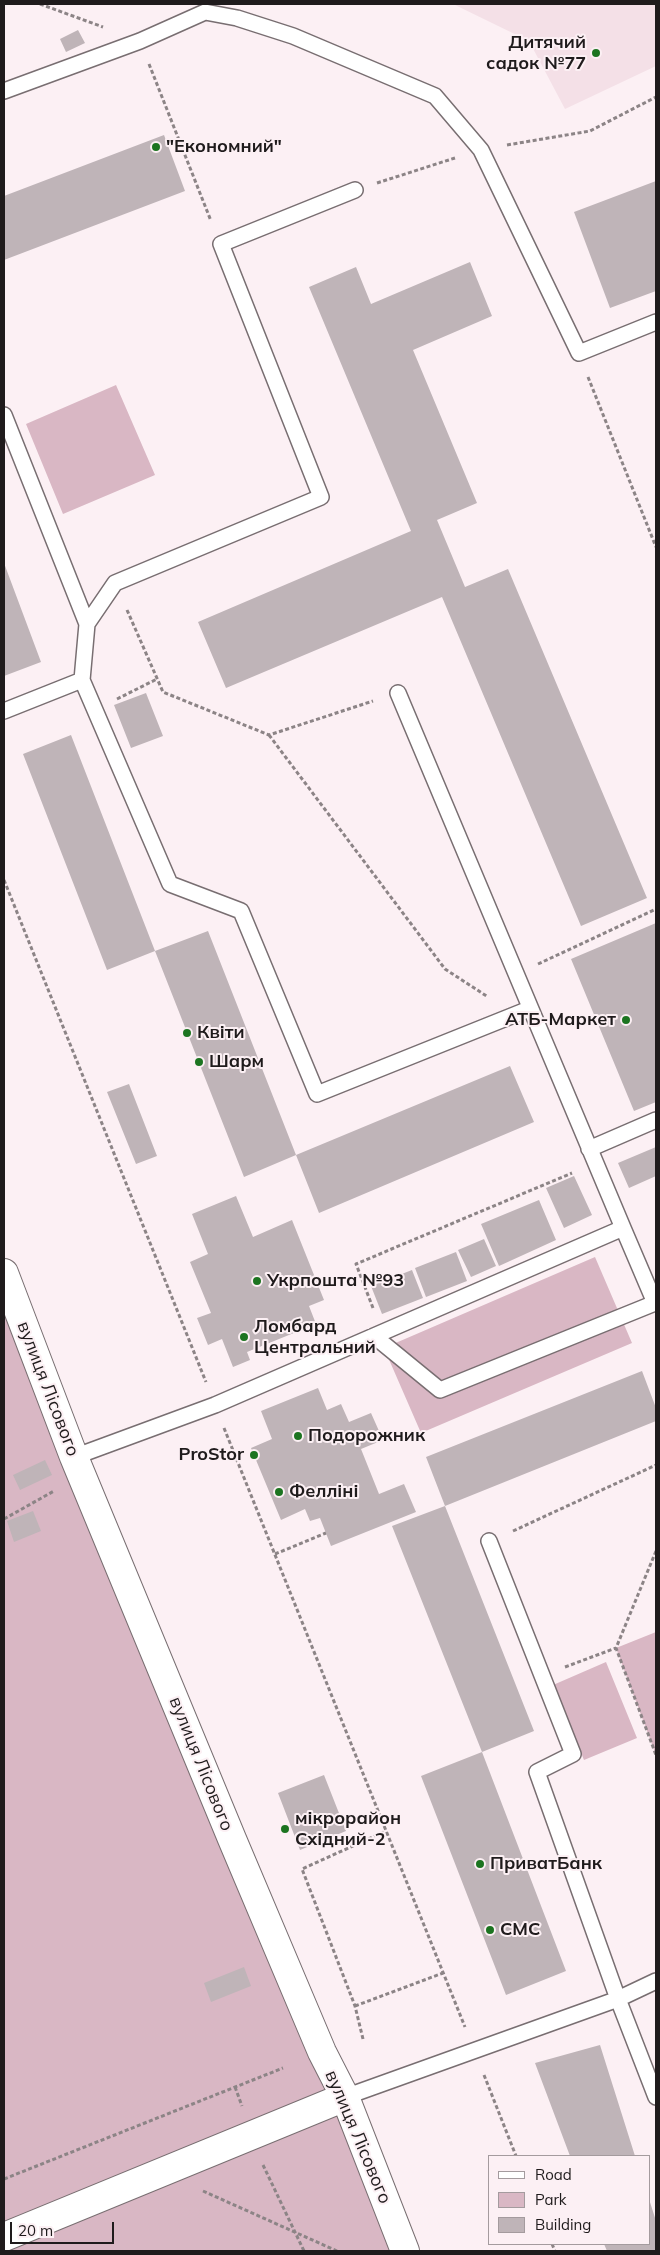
<!DOCTYPE html>
<html>
<head>
<meta charset="utf-8">
<style>
	body { margin:0 }
	#map { position:relative; width:660px; height:2255px; overflow:hidden; background:#fcf0f4; font-family:Mulish,sans-serif }
	canvas { display:block }
	.frame { position:absolute; inset:0; border:5px solid #1f1b1c; pointer-events:none }
	.legend { position:absolute; left:488px; top:2155px; width:162px; height:90px; box-sizing:border-box; background:#fcf0f4; border:1px solid #a49b9e; margin:0; padding:6px 9px; list-style:none; font-size:15px; color:#1f1b1c }
	.legend li { display:flex; align-items:center; gap:10px; height:25px }
	.legend b { width:25px; border:1px solid #a49b9e }
	.scale { position:absolute; left:10px; top:2222px; width:104px; height:22px; box-sizing:border-box; border:2px solid #1f1b1c; border-top:0; padding-left:6px; font-size:15px; line-height:18px; white-space:nowrap; color:#1f1b1c; -webkit-text-stroke:4px #fcf0f4; paint-order:stroke }
</style>
</head>
<body>
<div id="map">
<canvas width="660" height="2255"></canvas>
<div class="frame"></div>
<ul class="legend">
<li><b style="height:6px;background:#fff"></b>Road</li>
<li><b style="height:14px;background:#d9b7c4"></b>Park</li>
<li><b style="height:14px;background:#bfb4b8"></b>Building</li>
</ul>
<div class="scale">20 m</div>
</div>
<script>
const c = document.querySelector('canvas').getContext('2d');
c.lineJoin = 'round';
function fillPath(path, color) { c.fillStyle = color; c.fill(path, 'evenodd'); }
function stroke(path, color, width, dash) { c.strokeStyle = color; c.lineWidth = width; c.lineCap = dash ? 'butt' : 'round'; c.setLineDash(dash || []); c.stroke(path); }
function drawText(font, color, halo, rows, align = 'center') {
  c.font = font + ' Mulish,sans-serif'; c.lineWidth = 4; c.setLineDash([]); c.textBaseline = 'middle'; c.strokeStyle = halo; c.fillStyle = color; for (const [text, x, y, turn = 0] of rows) {
    c.save(); c.translate(x, y); c.rotate((+turn || 0) * Math.PI / 180); c.textAlign = isNaN(turn) ? turn : align; if (halo) c.strokeText(text, 0, 0); c.fillText(text, 0, 0); c.restore();
  }
}
const built = new Path2D(`
	M453,4H656V66L565,109L529,41Z`);
const green = new Path2D(`
	M116,385L155,475L63,514L26,424Z
	M595,1257L632,1343L421,1433L384,1348Z
	M4,1273L405,2251H4Z
	M656,1632V1755L616,1648Z
	M606,1662L637,1738L584,1760L553,1685Z`);
const building = new Path2D(`
	M78,30L85,43L66,52L60,39Z
	M164,135L185,191L4,260V196Z
	M656,181V291L610,308L574,212Z
	M470,262L492,316L413,350L477,503L437,520L465,587L508,569L647,898L581,926L442,597L226,688L198,622L411,531L309,287L356,267L371,304Z
	M4,563L41,662L4,676Z
	M146,693L163,736L131,748L114,705Z
	M71,735L155,951L208,931L296,1155L244,1177L155,951L107,970L23,754Z
	M656,923V1102L634,1111L571,959Z
	M510,1066L534,1122L319,1213L296,1155Z
	M129,1084L157,1156L136,1164L107,1092Z
	M656,1147V1176L629,1188L618,1163Z
	M574,1176L592,1215L564,1228L546,1188Z
	M236,1196L253,1237L292,1220L324,1300L309,1306L316,1324L247,1352L250,1360L233,1367L222,1339L208,1345L197,1318L211,1313L190,1262L208,1254L192,1214Z
	M539,1200L556,1240L499,1266L481,1224Z
	M484,1239L496,1266L471,1277L458,1250Z
	M456,1252L467,1281L426,1297L415,1268Z
	M412,1270L423,1298L382,1314L371,1286Z
	M642,1371L656,1408V1421L445,1506L534,1731L482,1752L566,1971L506,1995L421,1776L482,1752L392,1526L445,1506L426,1457Z
	M318,1388L327,1410L341,1404L349,1422L371,1413L383,1440L361,1449L379,1494L404,1484L416,1512L331,1546L320,1518L310,1521L305,1509L281,1520L251,1448L272,1439L261,1411Z
	M45,1460L52,1475L20,1490L13,1475Z
	M33,1511L41,1531L14,1542L7,1521Z
	M324,1775L346,1831L300,1850L278,1793Z
	M244,1967L251,1986L211,2002L204,1983Z
	M600,2045L635,2156H570L535,2063Z
	M649,2199L656,2221V2251H607L604,2244H649Z`);
const path = new Path2D(`
	M40,4L103,27
	M149,64L211,221
	M507,145L590,131L656,97
	M377,183L455,158
	M588,377L656,547
	M127,610L163,692L269,735L373,701
	M117,699L157,679
	M269,735L445,969L488,997
	M4,880L206,1382
	M538,964L656,909
	M373,1308L356,1264L572,1173
	M224,1428L465,2027
	M4,1519L54,1491
	M513,1531L656,1465
	M656,1551L616,1648L656,1755
	M275,1554L326,1533
	M565,1667L616,1648
	M355,2006L443,1973
	M363,2039L355,2006L302,1869L386,1831
	M484,2075L516,2156
	M235,2087L242,2106
	M263,2165L304,2251
	M4,2179L283,2068
	M203,2191L337,2251
	M552,2244L555,2251`);
const service = new Path2D(`
	M4,91L140,41L205,12L237,18L293,36L435,96L481,150L579,353L656,322
	M4,415L87,624
	M82,680L170,884L241,911L317,1094L529,1009
	M4,711L82,680L87,624L115,583L321,497L221,244L355,190
	M589,1149L656,1120
	M374,1336L440,1390L655,1303L623,1228
	M74,1457L215,1405L623,1228L398,693
	M489,1541L573,1754L537,1772L618,1999L656,2097
	M345,2097L618,1999L656,1981`);
const tertiary = new Path2D(`
	M4,1273L74,1457L232,1839L322,2052L345,2097L405,2251
	M4,2237L345,2097`);
const markers = [
	[596,53,5,"#1c7420"],
	[156,147,5,"#1c7420"],
	[626,1020,5,"#1c7420"],
	[187,1033,5,"#1c7420"],
	[199,1062,5,"#1c7420"],
	[257,1281,5,"#1c7420"],
	[244,1337,5,"#1c7420"],
	[298,1436,5,"#1c7420"],
	[254,1455,5,"#1c7420"],
	[279,1492,5,"#1c7420"],
	[285,1829,5,"#1c7420"],
	[480,1864,5,"#1c7420"],
	[490,1930,5,"#1c7420"]
];
const poiNames = [
	["Дитячий",586,43,"right"],
	["садок №77",586,64,"right"],
	["\"Економний\"",166,147],
	["АТБ-Маркет",616,1020,"right"],
	["Квіти",197,1033],
	["Шарм",209,1062],
	["Укрпошта №93",267,1281],
	["Ломбард",254,1327],
	["Центральний",254,1348],
	["Подорожник",308,1436],
	["ProStor",244,1455,"right"],
	["Фелліні",289,1492],
	["мікрорайон",295,1819],
	["Східний-2",295,1840],
	["ПриватБанк",490,1864],
	["СМС",500,1930]
];
const streetNames = [
	["вулиця Лісового",48,1389,69],
	["вулиця Лісового",201,1764,68],
	["вулиця Лісового",358,2137,67]
];
fillPath(built, '#f4e0e7');
fillPath(green, '#d9b7c4');
fillPath(building, '#bfb4b8');
stroke(service, '#786e71', 18);
stroke(tertiary, '#786e71', 30);
stroke(path, '#8c8486', 3, [4, 2.5]);
stroke(service, '#fff', 15);
stroke(tertiary, '#fff', 28);
for (const [x, y, r, color] of markers) { const dot = new Path2D(); dot.arc(x, y, r, 0, 2 * Math.PI); c.fillStyle = color; c.fill(dot); stroke(dot, '#fcf0f4', 2); }
drawText('bold 18px', '#1f1b1c', '#fcf0f4', poiNames, 'left');
drawText('18px', '#1f1b1c', '#fcf0f4', streetNames);
</script>
</body>
</html>
